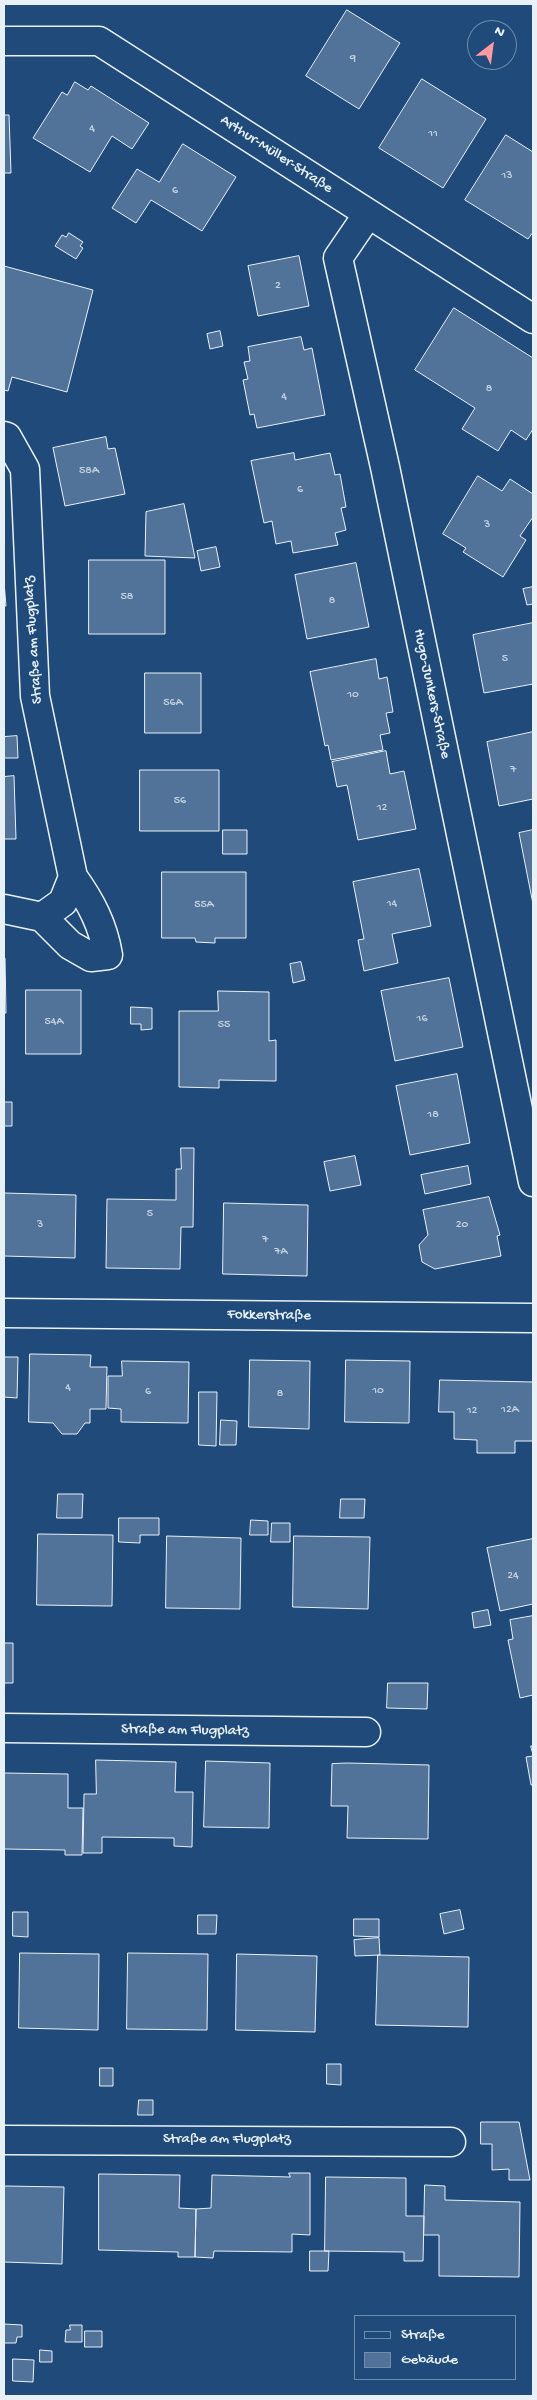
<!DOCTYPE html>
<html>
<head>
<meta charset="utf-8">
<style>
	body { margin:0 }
	#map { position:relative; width:537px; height:2400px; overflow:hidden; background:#1f4a7a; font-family:"Gochi Hand",sans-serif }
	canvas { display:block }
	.frame { position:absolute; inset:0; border:5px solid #e8f1f8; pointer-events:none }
	.legend { position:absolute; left:354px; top:2315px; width:162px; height:65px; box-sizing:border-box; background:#1f4a7a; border:1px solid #6f8dac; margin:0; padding:6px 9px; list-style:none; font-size:15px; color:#e8f1f8 }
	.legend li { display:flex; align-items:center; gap:10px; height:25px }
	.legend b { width:25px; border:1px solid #6f8dac }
	.north { position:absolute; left:467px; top:20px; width:50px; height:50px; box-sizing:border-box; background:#1f4a7a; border:1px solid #6f8dac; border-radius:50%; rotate:30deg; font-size:14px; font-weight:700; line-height:20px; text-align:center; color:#e8f1f8 }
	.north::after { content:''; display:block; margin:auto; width:18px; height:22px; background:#ff9aa2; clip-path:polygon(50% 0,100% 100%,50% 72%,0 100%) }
</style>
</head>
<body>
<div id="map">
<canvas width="537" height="2400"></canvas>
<div class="frame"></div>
<ul class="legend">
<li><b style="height:6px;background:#1f4a7a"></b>Straße</li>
<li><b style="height:14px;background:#517399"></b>Gebäude</li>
</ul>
<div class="north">N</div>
</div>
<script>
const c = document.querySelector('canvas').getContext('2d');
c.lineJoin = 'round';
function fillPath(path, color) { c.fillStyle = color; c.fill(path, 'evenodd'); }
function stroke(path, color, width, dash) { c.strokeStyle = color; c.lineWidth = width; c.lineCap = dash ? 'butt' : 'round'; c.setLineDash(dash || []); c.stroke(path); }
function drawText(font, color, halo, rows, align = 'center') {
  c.font = font + ' "Gochi Hand",sans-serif'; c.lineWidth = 4.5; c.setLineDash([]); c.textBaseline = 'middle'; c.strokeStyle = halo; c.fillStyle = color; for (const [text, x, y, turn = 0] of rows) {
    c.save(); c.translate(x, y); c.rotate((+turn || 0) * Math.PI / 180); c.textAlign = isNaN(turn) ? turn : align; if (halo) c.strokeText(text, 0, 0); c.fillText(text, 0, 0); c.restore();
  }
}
const building = new Path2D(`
	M347,10L400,43L359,109L306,76Z
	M422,79L486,119L443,188L379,148Z
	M75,82L88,90L91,86L149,123L132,149L112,136L90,172L33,138L62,92L67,95Z
	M4,115H9L11,173H4Z
	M506,135L533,152V232L528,239L465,200Z
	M183,144L236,177L202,231L151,200L136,223L112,208L137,169L159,182Z
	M69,233L83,242L80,246L83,248L76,259L55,246L62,235L66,237Z
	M299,256L309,306L258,316L248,266Z
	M4,266L93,290L67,392L12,377L8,391L4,390Z
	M454,308L533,358V429L526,440L511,430L498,451L462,429L475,408L415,370Z
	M220,331L223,346L210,349L207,334Z
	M301,337L304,350L312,348L325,415L257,428L254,414L250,415L243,380L248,379L244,362L250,361L248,347Z
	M106,437L108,449L115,448L125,494L65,506L53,448Z
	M294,453L295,460L330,453L335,475L340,474L346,507L341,508L346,530L335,533L338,545L293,553L291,541L276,544L272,521L264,523L251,461Z
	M478,476L502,491L510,479L533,494V517L520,536L526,540L503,577L463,552L466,548L443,534Z
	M184,504L195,558L145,556L146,512Z
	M216,547L220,567L201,571L197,551Z
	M89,560H165V634H89Z
	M356,563L369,627L307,639L295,575Z
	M4,582L6,606H4Z
	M533,587V604L527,605L523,589Z
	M533,623V684L484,693L473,635Z
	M376,659L379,679L387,677L393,712L386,713L390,733L380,735L383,750L331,760L328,745L325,746L310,672Z
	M145,673H201V733H145Z
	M533,732V799L499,806L487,742Z
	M17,736L18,758H4V737Z
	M386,751L390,774L404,771L416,829L358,840L347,785L337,787L332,762Z
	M140,770H219V831H140Z
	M14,776L16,839H4V777Z
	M223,830H247V854H223Z
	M533,830V904L519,833Z
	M419,869L431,926L392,934L398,963L364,971L358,940L364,939L353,882Z
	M162,872H246V938H215V943L196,942L195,938H162Z
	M4,958H5L6,1013H4Z
	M301,962L305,980L293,983L290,964Z
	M449,978L463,1047L395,1061L381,991Z
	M26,990H81V1054H26Z
	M218,991L269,992V1041L276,1040V1081L219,1080V1088L179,1087V1011H218Z
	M131,1007L152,1008V1029L141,1030V1024H131Z
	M457,1074L470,1143L410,1155L396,1086Z
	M4,1102H12V1126H4Z
	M181,1148H194L193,1227H181L180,1269L106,1268L107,1199L176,1200V1169H181Z
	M355,1156L361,1185L330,1191L324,1162Z
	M468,1166L471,1184L425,1194L421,1175Z
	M4,1193L76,1195L75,1258L4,1256Z
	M489,1197L500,1235L497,1236L501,1256L435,1269L422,1262L419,1245L428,1235L423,1210Z
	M224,1203L308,1205L307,1276L223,1274Z
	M30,1354L91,1355L90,1367H107L106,1409H90V1423H85L77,1434H62L53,1423L29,1422Z
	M4,1357H18L17,1398L4,1397Z
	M250,1360L310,1361L309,1429L249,1427Z
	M346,1360L410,1361L409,1423L345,1422Z
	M122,1361L189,1362L188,1423L121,1422V1409L108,1408V1376H122Z
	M440,1380L533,1382V1441H515V1453H477V1440L454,1439V1412H439Z
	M199,1392H217L216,1446L199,1445Z
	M221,1420L237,1421L236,1445H220Z
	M58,1494H83L82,1518H57Z
	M341,1499H365L364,1518H340Z
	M119,1518H159V1535H140V1543L119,1542Z
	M251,1520L268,1521V1535H250Z
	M272,1523H290V1542H271Z
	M38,1534L113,1535L112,1606L37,1605Z
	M167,1536L241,1538L240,1609L166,1608Z
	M294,1536L370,1537L368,1609L293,1607Z
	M533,1539V1604L500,1611L487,1548Z
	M488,1610L491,1625L474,1628L472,1613Z
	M533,1616V1695L520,1698L508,1640L513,1639L510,1620Z
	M4,1643H13V1683H4Z
	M388,1683H428L427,1709L387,1708Z
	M531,1746H533V1785H531L526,1757L533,1756Z
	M96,1760L176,1762L175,1792H193L192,1847L174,1846V1838L102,1837V1853H83L84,1794H96Z
	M206,1761L270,1763L269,1828L204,1827Z
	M348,1763L429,1765L428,1839L347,1838L348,1806H331L332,1764Z
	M4,1773L68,1774V1808H83L82,1855H65V1850L4,1849Z
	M460,1910L464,1929L444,1934L440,1914Z
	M13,1912H28V1937L13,1936Z
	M198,1915H217L216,1934H198Z
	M354,1919H379V1937L354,1936Z
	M379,1938L380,1955L355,1956L354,1940Z
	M20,1953L99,1954L98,2030L19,2028Z
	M128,1953L208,1954L207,2030L127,2029Z
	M237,1954L317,1956L315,2032L236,2030Z
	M378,1955L469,1957L468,2027L376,2025Z
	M327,2064H341V2085L327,2084Z
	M100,2068H113V2086H100Z
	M139,2100H153V2115H138Z
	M481,2122H519L530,2180H509V2169L492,2170V2144H481Z
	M289,2173H310V2235L292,2234V2252L214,2251L213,2258L195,2257L196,2209L211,2208L212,2175L290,2177Z
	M99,2174L180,2175L179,2208L196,2209L195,2257H178V2252L99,2250Z
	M326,2177L406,2178V2216H424L423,2261H404V2252L325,2251Z
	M425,2185L445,2186V2200L520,2202L519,2277L439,2276V2235H424Z
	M4,2186L64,2187L62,2264L4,2262Z
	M310,2251H329L328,2271H310Z
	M4,2324L22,2325V2337H17L16,2343H4Z
	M70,2325H82V2342H65L66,2330H70Z
	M85,2331H102V2347H85Z
	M40,2350L52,2351V2362H40Z
	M13,2359L34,2360L33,2382L13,2381Z`);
const minor = new Path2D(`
	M4,41H99L533,319
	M368,214L338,258L385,467L533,1182
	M4,436L7,437L25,469L35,696L73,877
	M73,877C91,902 103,925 108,955L91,957L70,945L42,917L63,902Z
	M4,909L42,917
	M4,1313L533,1318
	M4,1728L366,1732
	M4,2140L451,2142`);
const numberNames = [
	["9",353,59],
	["4",92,129],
	["11",433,134],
	["13",507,176],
	["6",175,191],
	["2",278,286],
	["8",489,389],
	["4",284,397],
	["58A",89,471],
	["6",300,490],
	["3",487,525],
	["58",127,597],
	["8",332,601],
	["5",505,659],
	["10",353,695],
	["56A",173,703],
	["7",513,770],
	["56",180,801],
	["12",382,808],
	["14",392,904],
	["55A",204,905],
	["16",422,1019],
	["54A",54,1022],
	["55",224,1025],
	["18",433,1115],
	["5",150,1214],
	["3",40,1225],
	["20",462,1225],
	["7",265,1240],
	["7A",281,1252],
	["4",68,1388],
	["10",378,1391],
	["6",148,1392],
	["8",280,1394],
	["12A",510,1410],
	["12",472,1411],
	["24",513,1576]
];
const streetNames = [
	["Arthur-Müller-Straße",276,155,33],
	["Straße am Flugplatz",34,640,-94],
	["Hugo-Junkers-Straße",431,694,78],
	["Fokkerstraße",269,1316,1],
	["Straße am Flugplatz",185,1731,1],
	["Straße am Flugplatz",227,2140]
];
fillPath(building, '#517399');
stroke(building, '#e8f1f8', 1);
stroke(minor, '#e8f1f8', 31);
stroke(minor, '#1f4a7a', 28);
drawText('12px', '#c2d2e0', null, numberNames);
drawText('15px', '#e8f1f8', '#1f4a7a', streetNames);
</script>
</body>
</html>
